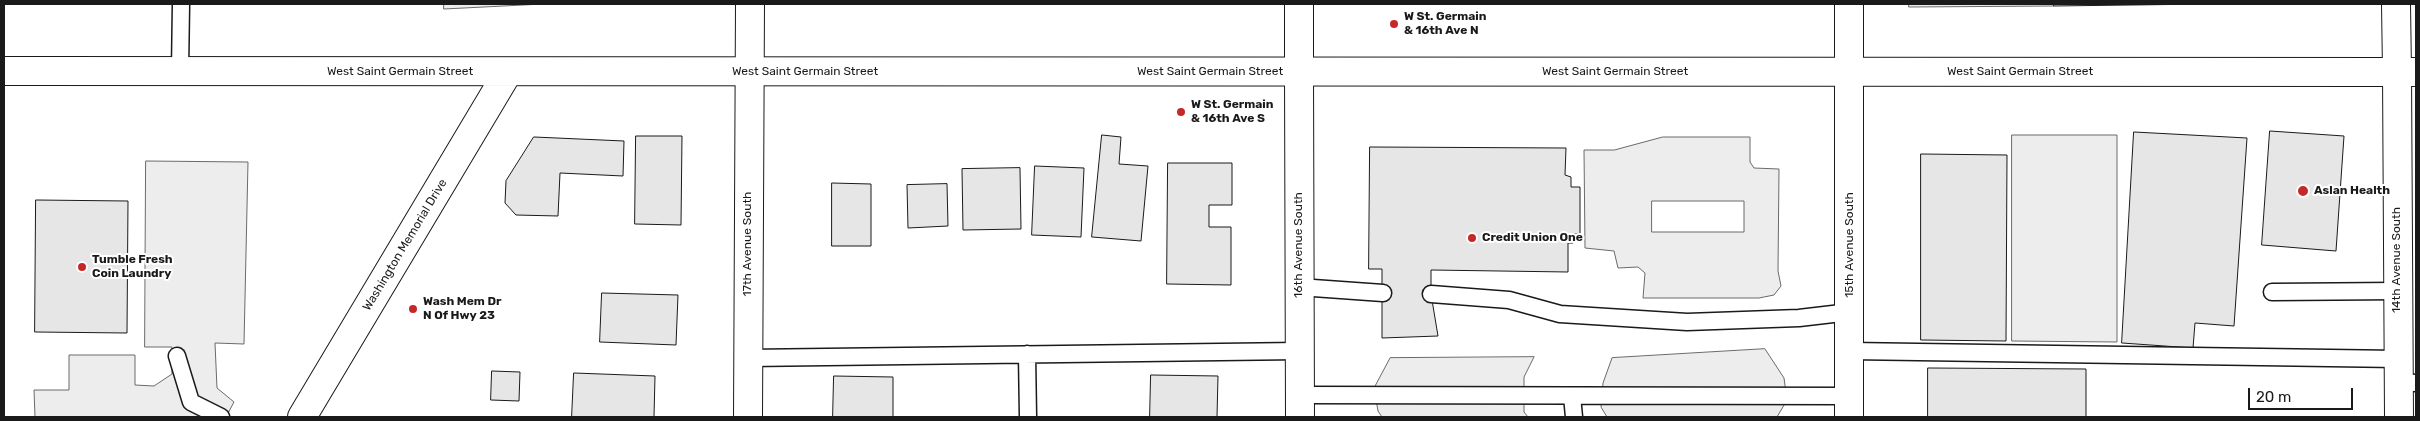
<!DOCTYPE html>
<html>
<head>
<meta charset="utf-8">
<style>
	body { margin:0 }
	#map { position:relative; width:2420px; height:421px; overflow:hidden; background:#fff; font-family:Rubik,sans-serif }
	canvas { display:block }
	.frame { position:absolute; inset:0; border:5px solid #1a1a1a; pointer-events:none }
	.scale { position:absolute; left:2248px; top:388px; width:105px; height:22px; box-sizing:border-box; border:2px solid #1a1a1a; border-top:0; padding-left:6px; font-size:15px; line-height:18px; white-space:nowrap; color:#1a1a1a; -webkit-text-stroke:4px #fff; paint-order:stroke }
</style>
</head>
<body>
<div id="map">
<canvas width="2420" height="421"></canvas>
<div class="frame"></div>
<div class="scale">20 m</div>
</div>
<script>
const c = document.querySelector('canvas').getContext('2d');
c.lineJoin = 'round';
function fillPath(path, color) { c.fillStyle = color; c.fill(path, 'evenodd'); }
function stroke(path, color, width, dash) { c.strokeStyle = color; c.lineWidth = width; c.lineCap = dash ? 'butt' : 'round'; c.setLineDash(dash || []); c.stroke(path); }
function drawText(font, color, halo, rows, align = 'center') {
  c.font = font + ' Rubik,sans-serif'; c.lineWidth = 4; c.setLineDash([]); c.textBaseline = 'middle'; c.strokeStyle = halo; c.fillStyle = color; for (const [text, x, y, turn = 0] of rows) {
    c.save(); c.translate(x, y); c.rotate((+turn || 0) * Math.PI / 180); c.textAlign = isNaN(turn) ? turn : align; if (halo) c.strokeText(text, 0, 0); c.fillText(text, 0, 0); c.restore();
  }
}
const parking = new Path2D(`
	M444,4H543L444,9Z
	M1909,4H2054V6L1909,7Z
	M2012,135H2117V342L2012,341Z
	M1663,137H1750V162L1754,168L1779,169L1778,271L1781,286L1774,295L1759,298H1643L1645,273L1638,267L1618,268L1614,251L1585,248L1584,150H1614ZM1652,201H1744V232H1652Z
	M146,161L248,162L244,344L215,343L217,388L234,402L226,417H35L34,390H69V355H135V385L154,386L172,374V347H145Z
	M1765,349L1784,378L1787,400L1777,417H1607L1601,407L1603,383L1612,358Z
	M1534,357L1524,377V412L1528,417H1382L1378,411L1374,388L1390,358Z`);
const building = new Path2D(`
	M2054,4H2209L2054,6Z
	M2270,131L2344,136L2336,251L2262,245Z
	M2134,132L2247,138L2234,326L2195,323L2193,348L2122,343Z
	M1102,135L1121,137L1119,164L1148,166L1141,241L1092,237Z
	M636,136H682L681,225L635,224Z
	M534,137L624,141L623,176L560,173L558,216L516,215L505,203L506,181Z
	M1370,147L1566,148L1565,175L1571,177V187H1580V234H1574L1573,243H1568V272L1431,270V294L1438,336L1382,338V269H1369Z
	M1921,154L2007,155L2006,341L1921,340Z
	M1168,163H1232V205H1209V227H1231V285L1167,284Z
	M1035,166L1084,168L1081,237L1032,235Z
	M1020,168L1021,229L963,230L962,169Z
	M832,183L871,184V246H832Z
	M947,184L948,226L908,228L907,185Z
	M36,200L128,201L127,333L35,332Z
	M602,293L678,295L676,345L600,342Z
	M1928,368L2086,369V417H1928Z
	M492,371L520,372L519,401L491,400Z
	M574,373L655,376L654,417H572Z
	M1151,375L1218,376L1217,417H1150Z
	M834,376L893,377V417H833Z`);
const service = new Path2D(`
	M180,71L181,4
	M1299,287L1383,293
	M2272,292L2398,291
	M1431,294L1509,300L1560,314L1687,322L1799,318L1850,312
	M1850,351L2398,359
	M1027,354L1028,417
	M177,356L191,402L221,417
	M748,358L1299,351
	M2398,382L2416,383
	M1300,395L1849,396
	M1572,396L1574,417`);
const minor = new Path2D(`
	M2396,4L2397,72
	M1299,72L1300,417
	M748,417L750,4
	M1849,417V4`);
const tertiary = new Path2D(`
	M1299,4V72
	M4,71L2416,72
	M2397,72L2399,417
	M302,417L508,72`);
const markers = [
	[1394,24,5,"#c62828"],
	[1181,112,5,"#c62828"],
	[2303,191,6,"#c62828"],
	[1472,238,5,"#c62828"],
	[82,267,5,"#c62828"],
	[413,309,5,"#c62828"]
];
const poiNames = [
	["W St. Germain",1404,17],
	["& 16th Ave N",1404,31],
	["W St. Germain",1191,105],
	["& 16th Ave S",1191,119],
	["Aslan Health",2314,191],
	["Credit Union One",1482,238],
	["Tumble Fresh",92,260],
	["Coin Laundry",92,274],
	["Wash Mem Dr",423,302],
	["N Of Hwy 23",423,316]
];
const streetNames = [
	["West Saint Germain Street",400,72],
	["West Saint Germain Street",805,72],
	["West Saint Germain Street",1210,72],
	["West Saint Germain Street",1615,72],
	["West Saint Germain Street",2020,72],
	["17th Avenue South",748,244,-90],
	["Washington Memorial Drive",405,245,-59],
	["16th Avenue South",1299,245,-90],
	["15th Avenue South",1850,245,-90],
	["14th Avenue South",2397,260,-90]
];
fillPath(parking, '#ededed');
stroke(parking, '#6a6a6a', 1);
fillPath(building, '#e6e6e6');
stroke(building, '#1a1a1a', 1);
stroke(service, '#1a1a1a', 19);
stroke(minor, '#1a1a1a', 30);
stroke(tertiary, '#1a1a1a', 30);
stroke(service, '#fff', 16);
stroke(minor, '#fff', 28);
stroke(tertiary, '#fff', 28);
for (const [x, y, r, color] of markers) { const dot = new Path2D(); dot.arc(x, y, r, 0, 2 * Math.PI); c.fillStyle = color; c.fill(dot); stroke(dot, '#fff', 2); }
drawText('bold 12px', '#1a1a1a', '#fff', poiNames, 'left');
drawText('12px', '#1a1a1a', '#fff', streetNames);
</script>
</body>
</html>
